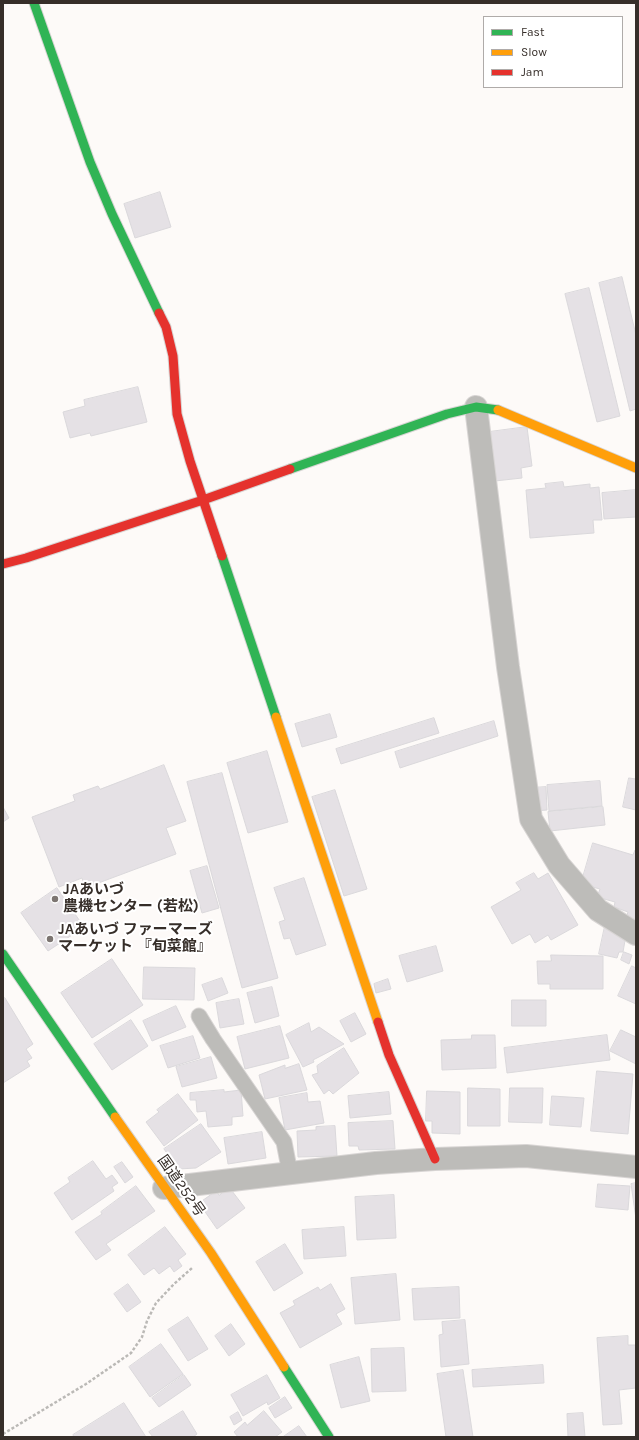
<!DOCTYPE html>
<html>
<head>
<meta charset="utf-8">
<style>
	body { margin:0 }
	#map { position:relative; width:639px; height:1440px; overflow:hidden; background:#fdfaf8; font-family:Karla,sans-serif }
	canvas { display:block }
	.frame { position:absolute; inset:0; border:4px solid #362e29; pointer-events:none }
	.legend { position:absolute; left:483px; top:16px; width:140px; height:72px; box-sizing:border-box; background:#fff; border:1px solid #afaba9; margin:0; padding:5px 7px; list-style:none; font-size:12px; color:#362e29 }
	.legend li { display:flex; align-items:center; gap:8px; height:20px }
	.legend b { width:20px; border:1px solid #afaba9 }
</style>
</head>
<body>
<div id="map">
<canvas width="639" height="1440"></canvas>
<div class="frame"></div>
<ul class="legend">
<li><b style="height:5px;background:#30b455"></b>Fast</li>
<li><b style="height:5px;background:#ff9f0a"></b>Slow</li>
<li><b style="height:5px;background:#e5322d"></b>Jam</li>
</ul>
</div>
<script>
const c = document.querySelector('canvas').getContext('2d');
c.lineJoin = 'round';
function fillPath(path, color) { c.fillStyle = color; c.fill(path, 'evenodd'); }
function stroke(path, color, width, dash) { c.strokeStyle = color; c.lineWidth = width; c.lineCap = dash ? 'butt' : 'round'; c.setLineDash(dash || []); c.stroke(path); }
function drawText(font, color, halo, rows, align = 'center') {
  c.font = font + ' Karla,"Noto Sans JP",sans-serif'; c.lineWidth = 4; c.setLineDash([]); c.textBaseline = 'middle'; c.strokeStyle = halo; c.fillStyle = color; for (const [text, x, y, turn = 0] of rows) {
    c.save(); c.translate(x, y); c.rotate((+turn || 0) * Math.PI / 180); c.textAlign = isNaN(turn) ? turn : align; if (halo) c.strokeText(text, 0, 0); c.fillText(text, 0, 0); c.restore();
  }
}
const building = new Path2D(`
	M160,192L171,227L135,238L124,204Z
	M622,277L636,335V409L630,411L599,283Z
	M589,288L620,416L597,422L565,294Z
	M138,387L147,422L91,436L90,433L70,438L63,412L85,406L84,400Z
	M527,427L532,466L521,468L522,478L495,481L489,432Z
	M563,482L564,487L590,484V488L599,487L602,520H593L594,533L530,538L526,490L546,488L545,484Z
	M636,490V517L604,519L602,493Z
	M330,714L337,737L302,747L295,724Z
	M434,718L439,733L341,764L336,749Z
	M494,721L498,736L400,768L395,752Z
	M267,751L288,822L248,833L227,763Z
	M164,765L186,821L166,828L176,854L85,888L82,878L59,887L32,817L75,801L73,795L98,786L100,789Z
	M222,773L278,978L242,988L187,782Z
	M629,778L636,779V810L623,807Z
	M600,781L602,806L549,811L547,785Z
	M546,787L547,810L534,811L532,788Z
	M335,790L367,889L344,896L312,797Z
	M3,807L9,818L3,822Z
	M603,807L605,825L550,831L548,812Z
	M593,843L633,855L635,850H636V927L626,918L628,912L614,907L615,902L597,897L600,889L581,884Z
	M207,866L219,908L202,913L190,871Z
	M534,873L538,879L548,873L578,925L551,940L548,935L535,943L530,934L512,944L491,907L521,890L516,883Z
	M304,878L326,945L296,955L290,938L284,939L279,922L285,920L274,888Z
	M57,888L84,927L48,951L21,913Z
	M605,926L626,935L623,952H619L617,958L599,954Z
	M436,946L443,971L407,982L399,956Z
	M624,952L632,955L629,964L621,960Z
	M551,955L603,956V989H550V984H538L537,961H551Z
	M112,959L143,1005L92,1038L61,993Z
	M632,966L636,968V1004L618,996Z
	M144,967L195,968L194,1000L143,999Z
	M222,978L228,993L208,1001L202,985Z
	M388,979L391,989L376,993L374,984Z
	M272,987L279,1016L255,1023L247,993Z
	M5,998L33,1044L26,1049L32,1058L27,1061L30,1066L3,1083V999Z
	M239,999L244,1024L220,1028L216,1003Z
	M512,1000H546V1026H512Z
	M176,1006L186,1027L152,1041L143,1021Z
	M355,1013L366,1034L351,1042L340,1021Z
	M131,1020L148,1046L112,1070L94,1044Z
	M309,1023L311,1032L319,1027L344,1044L313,1060L314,1062L303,1067L286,1035Z
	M280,1026L289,1058L245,1069L237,1037Z
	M621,1030L636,1037V1064L610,1051Z
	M472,1035H495L496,1068L442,1070L441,1040L471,1039Z
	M607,1035L610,1060L507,1073L504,1048Z
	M193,1036L200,1058L168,1068L160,1046Z
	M344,1048L359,1073L333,1094L329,1090L324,1094L312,1075L318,1073L317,1066Z
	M211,1057L217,1078L182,1087L176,1067Z
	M299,1064L307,1090L265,1099L259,1075L285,1065V1068Z
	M597,1071L633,1074L628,1134L591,1131Z
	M468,1088L500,1089V1126H468Z
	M510,1088H543L542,1123L509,1122Z
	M224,1090V1092L241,1090L243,1116L232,1117V1125L208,1127L206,1111L197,1112L196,1100H190V1093Z
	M427,1091L460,1092V1134L432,1133V1121H426Z
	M389,1092L391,1114L350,1118L348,1096Z
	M307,1093L308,1102L320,1101L324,1123L285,1130L279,1098Z
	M178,1094L198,1120L164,1146L146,1122L159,1112L157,1110Z
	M552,1096L584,1098L581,1127L550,1125Z
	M393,1121L395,1149L359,1150L358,1146H349L348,1123Z
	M201,1124L221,1152L196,1168L178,1169L164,1149Z
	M335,1126L337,1156L298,1157L297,1131L316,1130V1127Z
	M262,1132L266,1158L228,1164L224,1138Z
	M93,1161L106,1179L112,1175L118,1183L112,1187L114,1191L72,1220L54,1193L70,1182L68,1178Z
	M122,1162L133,1177L125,1183L114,1167Z
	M636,1183V1219L631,1184Z
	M598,1184L630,1186L628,1210L596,1207Z
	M136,1186L155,1211L106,1244L111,1250L96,1260L75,1232L102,1214L101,1212Z
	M229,1187L245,1208L217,1229L199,1203L216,1191L219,1195Z
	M394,1195L396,1238L357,1240L355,1197Z
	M165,1227L186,1254L178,1260L182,1266L174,1272L170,1266L159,1274L154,1268L144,1275L128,1255Z
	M344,1227L346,1256L304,1259L302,1230Z
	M285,1244L303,1273L274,1291L256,1262Z
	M396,1274L400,1320L355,1324L351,1278Z
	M128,1284L141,1302L127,1312L114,1294Z
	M331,1284L345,1309L336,1314L342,1324L300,1348L280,1313L295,1305L293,1301L318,1287L320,1290Z
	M459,1287L460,1318L414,1320L412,1289Z
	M188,1317L208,1349L188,1361L168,1330Z
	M465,1320L469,1364L441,1367L439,1335L443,1334L442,1322Z
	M231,1324L245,1344L229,1356L215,1336Z
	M628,1336V1345H636V1388L619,1390L622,1424L603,1425L597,1338Z
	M161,1344L183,1374L150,1397L129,1367Z
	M404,1348L406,1391L372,1392L371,1349Z
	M359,1357L370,1401L341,1408L330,1365Z
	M543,1365L544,1383L473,1387L472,1370Z
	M463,1370L473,1437H446L437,1374Z
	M184,1375L191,1385L159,1407L152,1398Z
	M267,1375L280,1398L268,1405L267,1402L243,1416L231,1395Z
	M285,1397L292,1408L275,1418L269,1408Z
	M124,1403L146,1437H74L73,1435Z
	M183,1411L197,1434L193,1437H153L149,1432Z
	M264,1411L282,1432L275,1437H238L234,1432L245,1422L247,1425Z
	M238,1412L242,1420L234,1425L230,1417Z
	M583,1413L585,1437H568L567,1414Z
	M299,1426L307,1437H283Z`);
const path = new Path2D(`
	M3,1434L86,1384L131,1353L142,1337L147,1321L156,1303L174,1284L192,1268`);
const lane = new Path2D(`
	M199,1016L213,1039L284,1142L290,1173`);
const street = new Path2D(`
	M476,407L508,667L531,819L559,865L598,910L636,934
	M164,1188L376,1163L435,1159L526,1156L636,1167`);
const fast = new Path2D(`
	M34,3L90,162L112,214L159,313
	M290,469L447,414L476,407L498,410
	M222,556L276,717
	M3,954L115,1117
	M284,1367L329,1437`);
const slow = new Path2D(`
	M498,410L636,468
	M276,717L378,1022
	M115,1117L211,1253L284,1367`);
const jam = new Path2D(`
	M159,313L166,327L173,356L177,414L190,461L222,556
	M3,564L26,558L203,500L290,469
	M378,1022L389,1055L435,1159`);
const markers = [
	[55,899,4,"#7c7571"],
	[50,939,4,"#7c7571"]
];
const poiNames = [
	["JAあいづ",63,890],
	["農機センター (若松)",63,907],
	["JAあいづ ファーマーズ",58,930],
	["マーケット 『旬菜館』",58,947]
];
const streetNames = [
	["国道252号",181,1186,55]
];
fillPath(building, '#e5e1e5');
stroke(building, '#dad8db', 1);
stroke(lane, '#d8d5d4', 17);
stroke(street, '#d8d5d4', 24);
stroke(fast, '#d8d5d4', 11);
stroke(slow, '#d8d5d4', 11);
stroke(jam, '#d8d5d4', 11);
stroke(path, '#bbb9b6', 2.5, [3, 2]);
stroke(lane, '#bdbcb9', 15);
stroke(street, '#bdbcb9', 22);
stroke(fast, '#30b455', 9);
stroke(slow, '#ff9f0a', 9);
stroke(jam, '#e5322d', 9);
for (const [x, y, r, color] of markers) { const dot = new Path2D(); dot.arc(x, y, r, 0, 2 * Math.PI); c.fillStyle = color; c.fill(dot); stroke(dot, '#fff', 1.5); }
drawText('bold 15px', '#362e29', '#fff', poiNames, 'left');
drawText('15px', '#362e29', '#fff', streetNames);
</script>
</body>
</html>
